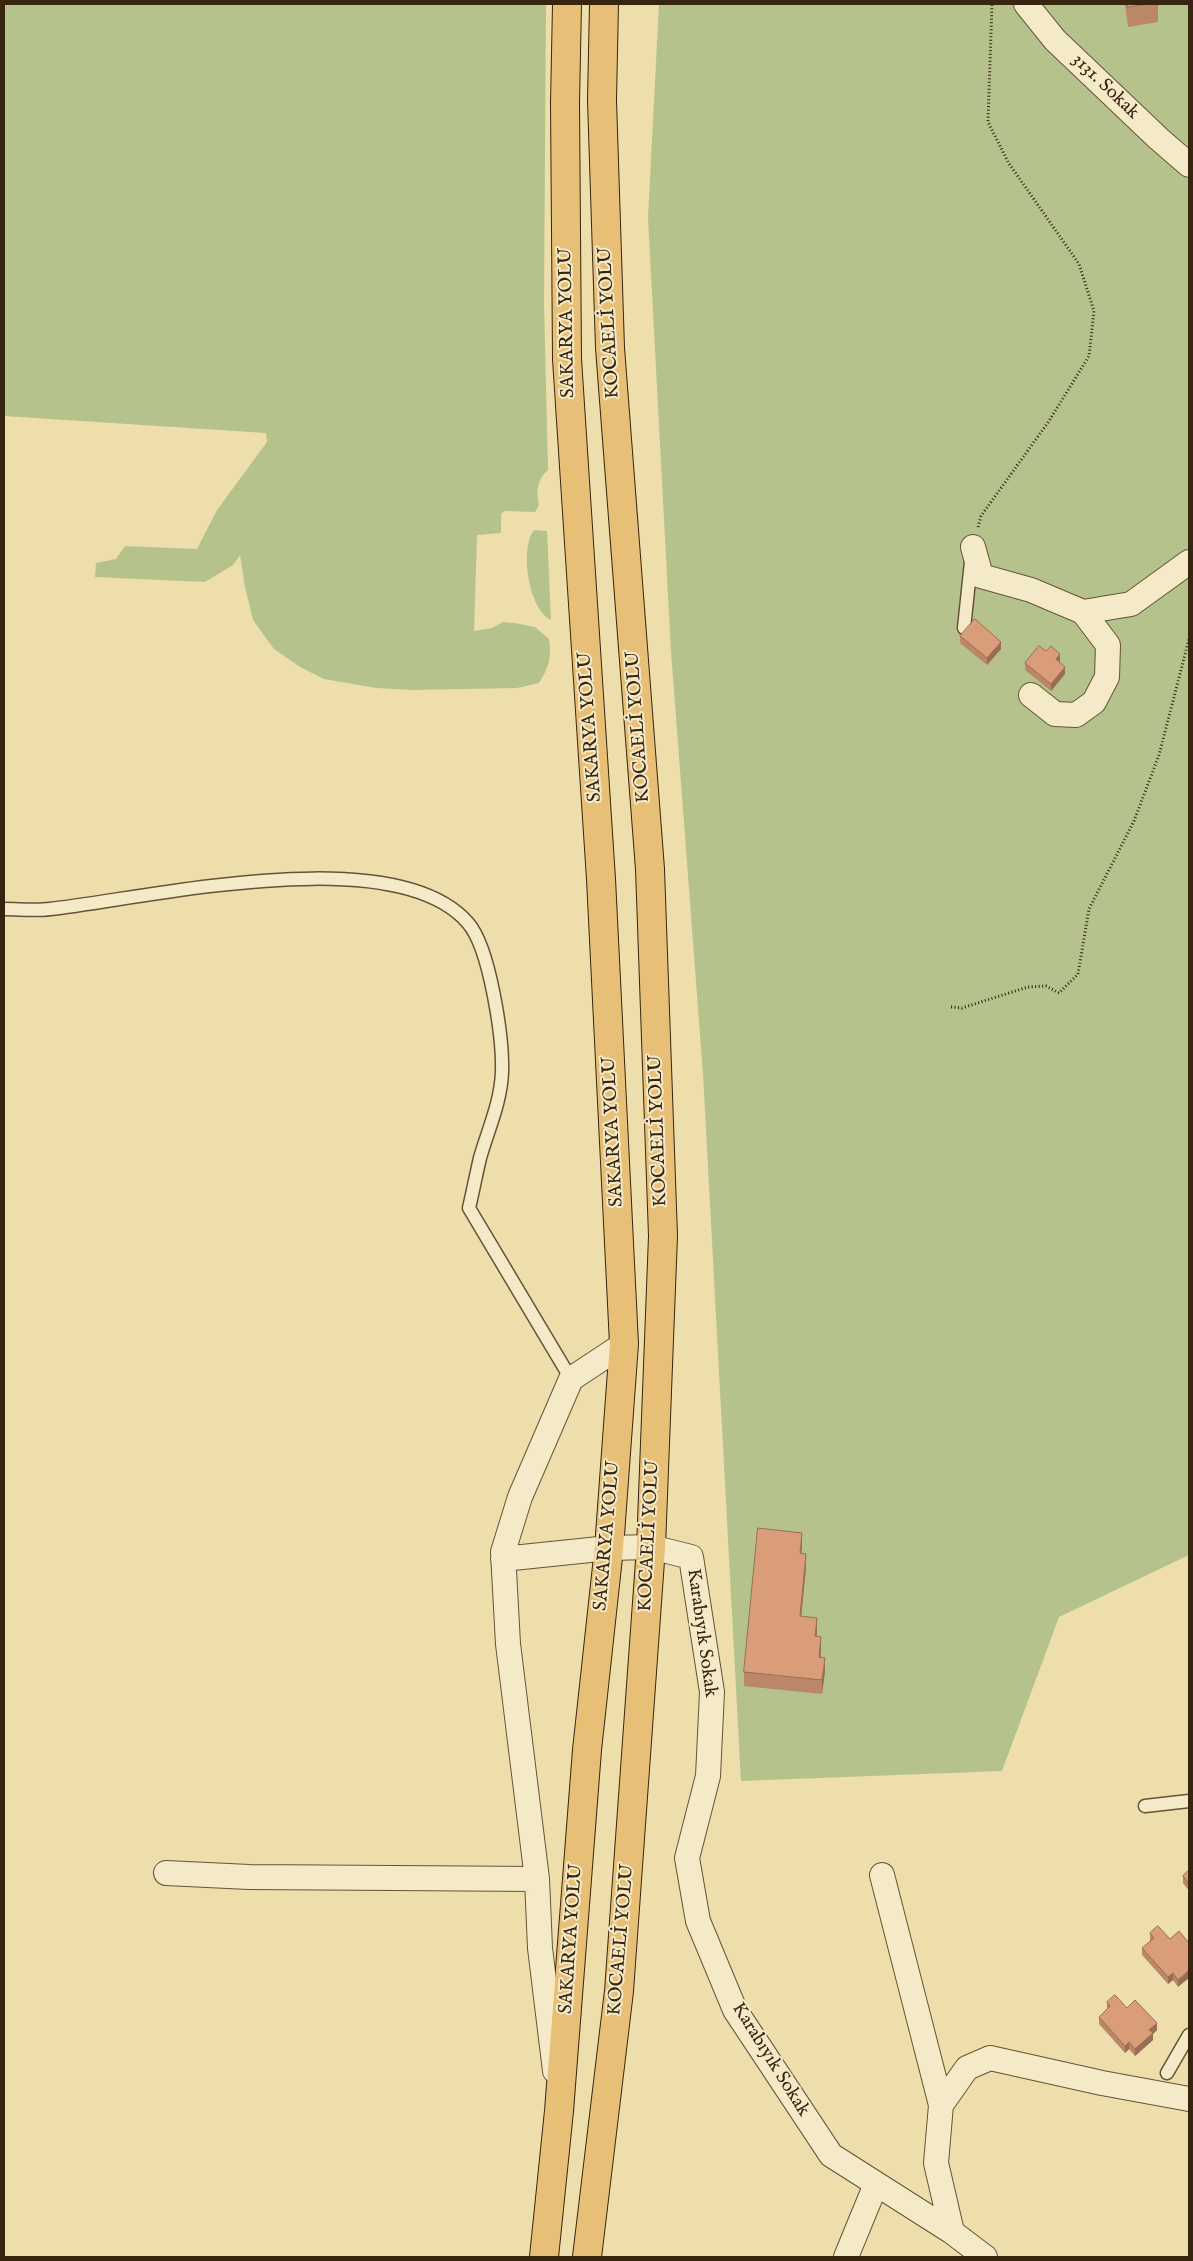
<!DOCTYPE html>
<html>
<head>
<meta charset="utf-8">
<style>
	body { margin:0 }
	#map { position:relative; width:1193px; height:2261px; overflow:hidden; background:#eedeab; font-family:"IM FELL English",serif }
	canvas { display:block }
	.frame { position:absolute; inset:0; border:5px solid #372510; pointer-events:none }
</style>
</head>
<body>
<div id="map">
<canvas width="1193" height="2261"></canvas>
<div class="frame"></div>
</div>
<script>
const c = document.querySelector('canvas').getContext('2d');
c.lineJoin = 'round';
function fillPath(path, color) { c.fillStyle = color; c.fill(path, 'evenodd'); }
function stroke(path, color, width, dash) { c.strokeStyle = color; c.lineWidth = width; c.lineCap = dash ? 'butt' : 'round'; c.setLineDash(dash || []); c.stroke(path); }
function drawText(font, color, halo, rows, align = 'center') {
  c.font = font + ' "IM FELL English",serif'; c.lineWidth = 4; c.setLineDash([]); c.textBaseline = 'middle'; c.strokeStyle = halo; c.fillStyle = color; for (const [text, x, y, turn = 0] of rows) {
    c.save(); c.translate(x, y); c.rotate((+turn || 0) * Math.PI / 180); c.textAlign = isNaN(turn) ? turn : align; if (halo) c.strokeText(text, 0, 0); c.fillText(text, 0, 0); c.restore();
  }
}
const green = new Path2D(`
	M4,4H546L544,304L548,470C537,480 536,491 539,505L535,512L504,511L501,514V533L477,535L474,631L492,628L503,622L515,623L535,627L549,639C552,657 549,667 539,683L517,688L413,690L376,688L324,679L300,667L274,649L253,620L245,587L240,555L233,565L205,582L95,577L96,563L116,559L125,546L197,549L217,510L267,442L266,433L4,416Z
	M659,4H1189V1555L1059,1617L1002,1771L741,1781L703,1074L671,651L648,218Z
	M534,530L547,531L551,620C529,610 519,549 534,530Z`);
const path = new Path2D(`
	M978,527L981,516L1049,421L1089,356L1094,311L1079,264L1008,162L988,122L992,4
	M951,1007L962,1008L1028,987L1046,986L1059,993L1078,974L1089,909L1134,821L1159,755L1189,639`);
const lane = new Path2D(`
	M964,628L971,562
	M4,909C19,909 35,911 50,909C150,898 395,839 468,923C490,948 503,1038 502,1072C501,1102 488,1130 480,1158C476,1175 473,1191 469,1208L571,1379
	M1145,1806L1189,1801
	M1167,2073L1189,2035`);
const street = new Path2D(`
	M1026,4L1055,40L1159,139L1189,165
	M973,547L981,576L1031,590L1083,612L1108,645L1107,677L1094,702L1076,715L1055,714L1031,695
	M1083,612L1131,604L1189,562
	M503,1559L609,1548L651,1547L691,1557L712,1692L708,1776L687,1858L698,1921L735,2010L831,2155L952,2232L985,2257
	M166,1873L249,1877L537,1879
	M882,1875L941,2105
	M555,2071L540,1948L537,1879L508,1644L503,1552L520,1497L571,1379L624,1344
	M952,2232L936,2163L941,2105L967,2068L990,2058L1102,2083L1189,2099
	M846,2257L876,2184`);
const highway = new Path2D(`
	M544,2257L559,2111L587,1750L609,1548L624,1344L601,879L567,359L565,103L567,4
	M587,2257L619,1991L651,1547L663,1236L650,869L610,348L602,100L604,4`);
const wall = new Path2D(`
	M1125,4H1158V22L1128,27Z
	M960,636L1001,649L987,665L960,643Z
	M1046,651L1060,661L1059,662L1065,674L1051,691L1025,670V663Z
	M802,1546L801,1553L806,1567L801,1616L817,1631V1636L821,1651V1657L825,1671L822,1694L744,1686V1672Z
	M1189,1870V1891L1183,1883V1876Z
	M1179,1931L1178,1987L1173,1980L1168,1984L1142,1955V1948L1150,1941V1933L1170,1939Z
	M1107,2002L1127,2008L1157,2030L1153,2034V2040L1135,2056L1129,2049L1125,2053L1099,2024V2017L1107,2009Z`);
const shadedWall = new Path2D(`
	M1001,642V649L987,665V658Z
	M1060,654V661L1056,666V659Z
	M1065,667V674L1051,691V684Z
	M802,1533V1546L800,1567V1553Z
	M806,1554V1567L800,1629V1616Z
	M817,1618V1631L815,1650V1636Z
	M821,1637V1651L819,1671V1657Z
	M825,1658V1671L822,1694V1680Z
	M1189,1970V1978L1178,1987V1980Z
	M1173,1973V1980L1168,1984V1977Z
	M1157,2023V2030L1153,2034V2040L1135,2056V2049L1149,2030Z
	M1129,2042V2049L1125,2053V2046Z`);
const building = new Path2D(`
	M1127,4H1149L1128,7Z
	M975,619L1001,642L987,658L960,636Z
	M1039,646L1046,651L1051,646L1060,654L1056,659L1065,667L1051,684L1025,663Z
	M758,1528L802,1533L800,1553L806,1554L800,1616L817,1618L815,1636L821,1637L819,1657L825,1658L822,1680L744,1672Z
	M1189,1870V1884L1183,1876Z
	M1158,1926L1170,1939L1179,1931L1189,1943V1970L1178,1980L1173,1973L1168,1977L1142,1948L1154,1938L1150,1933Z
	M1115,1995L1127,2008L1135,2000L1157,2023L1149,2030L1153,2033L1135,2049L1129,2042L1125,2046L1099,2017L1110,2006L1107,2002Z`);
const streetNames = [
	["3131. Sokak",1105,87,44],
	["SAKARYA YOLU",568,323,-91],
	["KOCAELİ YOLU",610,323,-93],
	["SAKARYA YOLU",591,727,-94],
	["KOCAELİ YOLU",639,727,-94],
	["KOCAELİ YOLU",659,1131,-92],
	["SAKARYA YOLU",614,1132,-93],
	["SAKARYA YOLU",608,1536,-85],
	["KOCAELİ YOLU",650,1536,-87],
	["Karabıyık Sokak",701,1633,82],
	["SAKARYA YOLU",572,1939,-86],
	["KOCAELİ YOLU",622,1940,-85],
	["Karabıyık Sokak",770,2060,58]
];
fillPath(green, '#b5c28c');
stroke(lane, '#655337', 15);
stroke(street, '#655337', 26);
stroke(highway, '#372510', 30);
stroke(path, '#372510', 3, [1, 2.5]);
stroke(lane, '#f4eac8', 12);
stroke(street, '#f4eac8', 24);
stroke(highway, '#e7bf76', 28);
fillPath(wall, '#bb8769');
fillPath(shadedWall, '#996e55');
fillPath(building, '#da9d7a');
stroke(building, '#996e55', 1);
drawText('19px', '#372510', '#f4eac8', streetNames);
</script>
</body>
</html>
